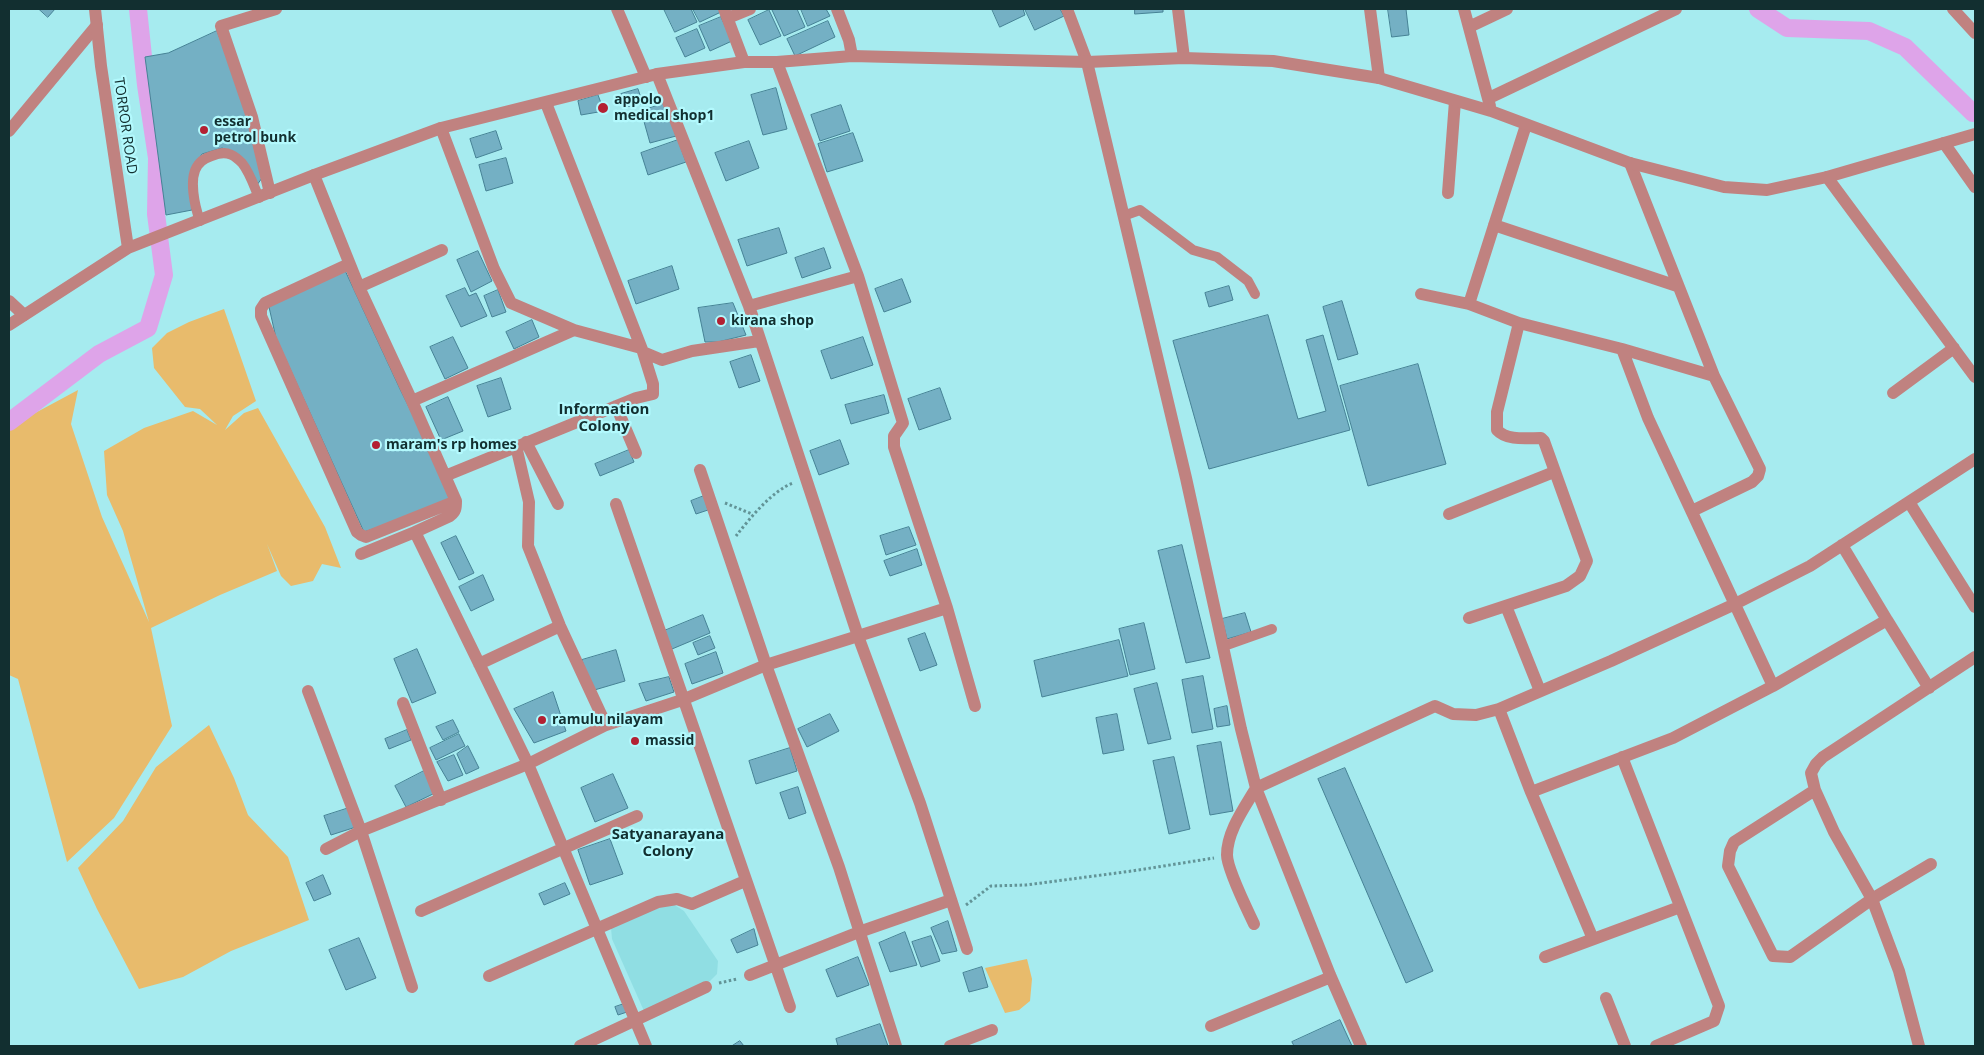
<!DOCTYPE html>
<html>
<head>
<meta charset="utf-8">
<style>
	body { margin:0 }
	#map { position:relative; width:1984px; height:1055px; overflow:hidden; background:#a6ebef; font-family:"Open Sans",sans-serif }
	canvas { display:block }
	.frame { position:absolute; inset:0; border:10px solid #122f30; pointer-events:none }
</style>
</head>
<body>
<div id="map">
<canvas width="1984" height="1055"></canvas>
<div class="frame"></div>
</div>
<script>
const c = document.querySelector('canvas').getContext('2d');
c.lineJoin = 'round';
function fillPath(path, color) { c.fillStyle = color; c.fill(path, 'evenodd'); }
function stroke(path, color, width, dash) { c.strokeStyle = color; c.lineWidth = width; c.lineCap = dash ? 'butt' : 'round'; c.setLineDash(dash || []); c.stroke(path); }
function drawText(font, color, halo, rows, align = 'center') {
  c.font = font + ' "Open Sans",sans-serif'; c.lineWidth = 4.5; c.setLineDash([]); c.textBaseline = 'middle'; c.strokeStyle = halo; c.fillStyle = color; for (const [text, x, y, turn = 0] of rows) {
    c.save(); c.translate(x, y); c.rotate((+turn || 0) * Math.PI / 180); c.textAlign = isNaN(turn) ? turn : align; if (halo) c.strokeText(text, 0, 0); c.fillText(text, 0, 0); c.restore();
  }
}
const built = new Path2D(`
	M673,904L684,911L718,961L717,974L708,983L644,1011L612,939L611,928L651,908Z`);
const green = new Path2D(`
	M224,309L256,401L233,416L225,430L244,413L258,408L325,527L341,568L322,564L313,581L291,586L281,576L267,544L277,571L220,595L151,628L172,726L114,818L67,862L18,679L9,675V427L78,390L71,424L102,517L149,622L123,531L107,495L104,451L144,428L193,411L217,425L200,409L185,407L154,368L152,348L167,333L189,322Z
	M209,725L234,778L248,815L288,857L309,920L231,951L183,977L139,989L97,909L78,868L123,821L156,767Z
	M1027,959L1032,979L1030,1001L1019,1010L1005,1013L985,968Z`);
const canal = new Path2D(`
	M1758,9L1787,28L1869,31L1905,47L1973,113
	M9,422L99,354L148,328L164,275L156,214L157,158L146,85L138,9`);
const building = new Path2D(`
	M39,9H55L48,17Z
	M664,9H691L697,22L675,32Z
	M693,9H720L721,12L700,22Z
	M774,9H797L805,27L784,36L772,10Z
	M801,9H826L830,16L808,26Z
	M992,9H1023L1025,15L1000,27Z
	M1025,9H1060L1064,16L1035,30Z
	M1135,9H1163V12L1135,14Z
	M1388,9H1406L1409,35L1392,37Z
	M769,10L781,36L760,45L748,20Z
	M721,17L732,41L710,51L699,26Z
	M828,21L835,37L795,56L787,39Z
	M697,29L705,48L685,57L676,38Z
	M217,31L250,113L262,178L257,185L238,154L222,148L202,154L193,168L192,210L166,215L145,57L168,53Z
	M776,88L787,129L763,135L751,95Z
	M638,89L643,104L625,107L621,94Z
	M598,95L604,111L581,115L578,101Z
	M666,103L676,136L650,143L641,111Z
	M841,105L850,131L820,141L811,115Z
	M496,131L502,149L476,158L470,139Z
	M853,133L863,161L827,172L818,144Z
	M678,140L686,162L648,175L641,153Z
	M749,141L759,168L726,181L715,153Z
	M506,158L513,183L486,191L479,165Z
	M779,228L787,253L747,266L738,240Z
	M824,248L831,268L802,278L795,258Z
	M478,251L492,281L471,292L457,260Z
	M343,266L400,389L456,501L364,532L276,338L269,307Z
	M672,266L679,289L636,304L628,281Z
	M902,279L911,302L884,312L875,289Z
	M1229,286L1233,300L1209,307L1205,293Z
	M465,288L469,296L476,293L487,316L461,327L446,296Z
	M498,290L506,312L492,317L484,296Z
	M1342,301L1358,354L1338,360L1323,307Z
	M733,303L746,335L718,342H705L698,308Z
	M1268,315L1298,419L1326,411L1306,340L1323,335L1350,430L1209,469L1173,341Z
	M532,320L539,337L514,349L506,332Z
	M453,337L468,368L445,379L430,347Z
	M863,337L873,365L831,379L821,351Z
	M751,355L760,381L739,388L730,362Z
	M1418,364L1446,464L1368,486L1340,386Z
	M501,378L511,409L488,417L477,386Z
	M940,388L951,419L919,430L908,399Z
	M884,395L889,413L851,424L845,405Z
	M448,397L463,431L441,440L426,407Z
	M840,440L849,464L819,475L810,451Z
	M629,450L634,462L600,476L595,464Z
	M704,496L708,510L696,514L691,501Z
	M909,527L916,545L886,555L880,536Z
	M456,536L474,573L459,580L441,543Z
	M1182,545L1210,658L1186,663L1158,551Z
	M917,549L922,565L890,576L884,561Z
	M483,575L494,600L471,611L459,587Z
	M1245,613L1251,632L1227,639L1222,619Z
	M703,615L710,633L672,649L664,631Z
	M1144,623L1155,669L1130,675L1119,629Z
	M925,633L937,665L920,671L908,639Z
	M710,636L715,648L698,655L693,643Z
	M1119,640L1128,676L1042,697L1034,661Z
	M417,649L436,693L412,703L394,659Z
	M616,650L625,681L591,691L582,660Z
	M716,652L723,673L692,684L685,664Z
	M1203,676L1213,729L1192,733L1182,680Z
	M669,677L674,692L646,701L639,684Z
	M1157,683L1171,739L1148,744L1134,689Z
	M553,692L566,731L534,743L514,709Z
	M1227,706L1230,725L1217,727L1214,709Z
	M830,714L839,731L807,747L798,729Z
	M1117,714L1124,750L1103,754L1096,718Z
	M453,720L459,732L443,740L436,727Z
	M407,730L411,740L389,749L385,739Z
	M459,734L465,746L436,760L430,748Z
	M1221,742L1233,811L1210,815L1197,746Z
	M468,746L479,768L466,774L457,754Z
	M790,748L797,771L756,784L749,761Z
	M454,755L463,775L448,781L437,762Z
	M1174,757L1190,829L1169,834L1153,761Z
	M1345,768L1433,971L1406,983L1318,779Z
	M424,771L435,793L406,807L395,786Z
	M613,774L628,808L595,822L581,788Z
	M798,787L806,813L789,819L780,793Z
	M349,808L356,827L331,835L324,816Z
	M610,839L623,874L590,885L578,850Z
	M323,875L331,894L314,901L306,883Z
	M565,883L570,894L544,905L539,894Z
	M948,921L957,951L942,954L931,928Z
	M754,929L758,945L737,953L731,940Z
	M905,932L917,965L890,972L879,943Z
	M931,936L940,961L921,967L912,942Z
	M359,938L376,978L346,990L329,950Z
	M858,957L869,985L837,997L826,970Z
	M982,967L988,987L969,992L963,973Z
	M624,1004L627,1012L618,1015L615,1007Z
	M1340,1020L1352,1046H1294L1292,1042Z
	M880,1024L888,1046H838L836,1039Z
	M740,1041L744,1046H732Z`);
const path = new Path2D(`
	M725,503L752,514
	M736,536C750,518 772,491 793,483
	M966,905L991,886L1026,885L1132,871L1214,858
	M719,983L737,979`);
const service = new Path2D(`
	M1123,216L1140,210L1193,250L1217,257L1248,281L1255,294
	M200,221C195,207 188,178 198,165C203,158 211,156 218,154C228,151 235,156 242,163C250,173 254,186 259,198
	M1224,646L1272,629`);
const minor = new Path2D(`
	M617,9L646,77
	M724,9L744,62
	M837,9L849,40L852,56
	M1067,9L1087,62L1186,478L1241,729L1256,788L1330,975L1361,1046
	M1178,9L1184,58
	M1370,9L1379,78
	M1464,9L1490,106
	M1953,9L1975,33
	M728,18L750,9
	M1469,27L1507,9
	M657,74L749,306L858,636L920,803L967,949
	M1489,98L1676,9
	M441,128L494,269L511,303L574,330L641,348
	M9,131L97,25
	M1944,143L1975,187
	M1630,163L1714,376L1760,469L1758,476L1752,482L1692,511
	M314,175L359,287L412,401L574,330
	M1827,177L1975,377
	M270,193L252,117L221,26L276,9
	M1448,193L1455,101
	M1494,225L1677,286
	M349,264L265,303L261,309V316L357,532L361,535L366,537L456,501
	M858,276L903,423L894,436V447L947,608L975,706
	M359,287L442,250
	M1421,294L1469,304L1519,323L1622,349L1714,376
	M9,301L24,315
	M1469,304L1526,125
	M749,306L858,276L777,62
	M1622,349L1648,418L1773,686
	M643,352L662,360L692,351L759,341
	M1893,393L1954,348
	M412,401L456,501C456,508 456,511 450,516L415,532L528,764L646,1046
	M616,406L636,453
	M526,442L558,504
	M516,446L529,502L528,546L560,626L606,725
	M700,470L766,665L839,867L896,1046
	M445,476L636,398L653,394V384L643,352L546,103
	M1909,502L1975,607
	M616,504L790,1007
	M1449,514L1554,472
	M361,554L415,532
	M1506,606L1540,691
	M1469,618L1566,586L1580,576L1587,561L1544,441L1541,438C1527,438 1507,441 1497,430V412L1519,323
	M1887,620L1929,688
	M479,664L560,626
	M308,691L361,831L412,987
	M403,703L441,800
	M1499,709L1531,792L1593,939
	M1622,757L1719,1006L1714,1021L1656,1046
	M1815,790L1734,842L1730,851L1728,866L1773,956L1790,957L1872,899L1931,864
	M1531,792L1673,738L1773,686L1887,620L1842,545
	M326,849L361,831L528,764L606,725L682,700L766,665L947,608
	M421,911L637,816
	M1254,924C1247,909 1227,869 1227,855C1227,831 1245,807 1256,788L1435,706L1453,714L1476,715L1499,709L1611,661L1735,604L1810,566L1975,459
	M1545,957L1680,907
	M750,975L859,932L951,900
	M489,976L658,902L677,899L692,904L745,881
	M1606,998L1625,1046
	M1211,1026L1331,977
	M580,1046L706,987
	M950,1046L992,1030
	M1919,1046L1899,971L1872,899L1834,832L1815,790L1811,773L1816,764L1823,757L1975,657`);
const tertiary = new Path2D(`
	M95,9L101,66L128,248
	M9,325L128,248L314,175L441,128L657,74L744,62H777L852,56L1087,62L1184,58L1273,61L1379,78L1491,111L1630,163L1724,187L1767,190L1827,177L1975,134`);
const markers = [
	[603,108,6,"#b32133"],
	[204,130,5,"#b32133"],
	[721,321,5,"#b32133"],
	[376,445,5,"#b32133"],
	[542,720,5,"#b32133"],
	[635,741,5,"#b32133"]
];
const poiNames = [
	["appolo",614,100],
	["medical shop1",614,116],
	["essar",214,122],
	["petrol bunk",214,138],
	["kirana shop",731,321],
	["maram's rp homes",386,445],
	["ramulu nilayam",552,720],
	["massid",645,741]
];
const streetNames = [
	["TORROR ROAD",125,126,82]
];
const neighbourhoodNames = [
	["Information",604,410],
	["Colony",604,427],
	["Satyanarayana",668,835],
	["Colony",668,852]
];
fillPath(built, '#90dee3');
fillPath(green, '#e8bb6c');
stroke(canal, '#dea4e9', 18);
fillPath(building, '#74b0c4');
stroke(building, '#468295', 1);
stroke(path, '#629497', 3, [2.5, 2.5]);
stroke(service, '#c08280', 10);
stroke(minor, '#c08280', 12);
stroke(tertiary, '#c08280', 12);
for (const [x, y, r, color] of markers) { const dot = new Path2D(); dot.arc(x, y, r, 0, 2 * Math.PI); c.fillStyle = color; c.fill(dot); stroke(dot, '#b3f9fd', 2); }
drawText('bold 14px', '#122f30', '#b3f9fd', poiNames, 'left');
drawText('14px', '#122f30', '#b3f9fd', streetNames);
drawText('bold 15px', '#122f30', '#b3f9fd', neighbourhoodNames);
</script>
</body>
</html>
